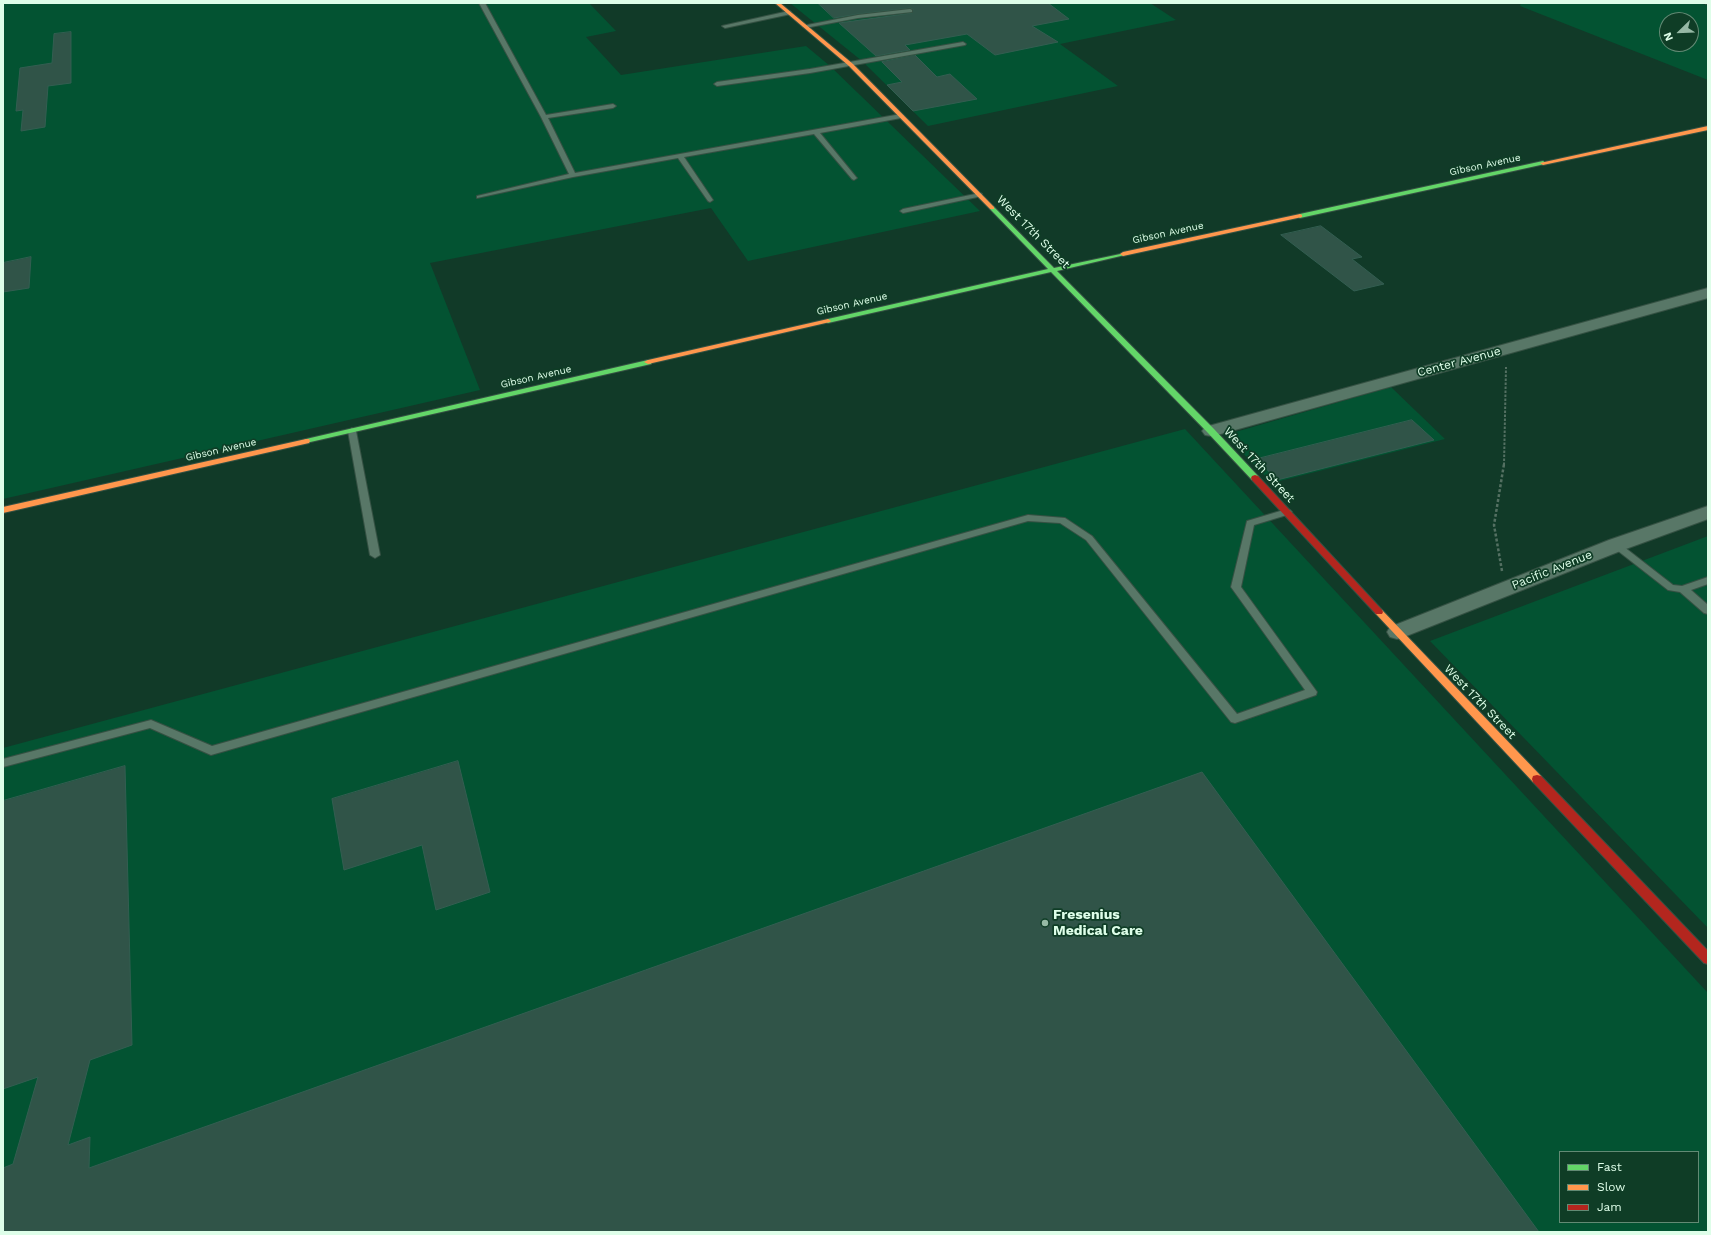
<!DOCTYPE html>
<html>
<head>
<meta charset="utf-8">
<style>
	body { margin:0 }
	#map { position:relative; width:1711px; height:1235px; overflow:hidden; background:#113a28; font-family:"Work Sans",sans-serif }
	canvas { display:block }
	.frame { position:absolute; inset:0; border:4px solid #defee9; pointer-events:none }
	.legend { position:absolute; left:1559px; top:1151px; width:140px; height:72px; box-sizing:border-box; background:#0f3d26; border:1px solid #628a74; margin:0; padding:5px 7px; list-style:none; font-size:12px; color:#defee9 }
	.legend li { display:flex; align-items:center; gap:8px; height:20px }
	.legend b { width:20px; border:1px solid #628a74 }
	.north { position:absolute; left:1659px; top:12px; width:40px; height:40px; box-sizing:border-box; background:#0f3d26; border:1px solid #628a74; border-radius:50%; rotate:247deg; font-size:11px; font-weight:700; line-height:16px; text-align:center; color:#defee9 }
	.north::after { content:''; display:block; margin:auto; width:14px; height:18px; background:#96b9a5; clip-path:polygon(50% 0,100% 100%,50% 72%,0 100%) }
</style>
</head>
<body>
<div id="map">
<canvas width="1711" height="1235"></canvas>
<div class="frame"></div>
<ul class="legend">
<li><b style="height:5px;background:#63d668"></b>Fast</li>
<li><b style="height:5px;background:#ff974d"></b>Slow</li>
<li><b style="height:5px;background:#b3261e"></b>Jam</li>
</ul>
<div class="north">N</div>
</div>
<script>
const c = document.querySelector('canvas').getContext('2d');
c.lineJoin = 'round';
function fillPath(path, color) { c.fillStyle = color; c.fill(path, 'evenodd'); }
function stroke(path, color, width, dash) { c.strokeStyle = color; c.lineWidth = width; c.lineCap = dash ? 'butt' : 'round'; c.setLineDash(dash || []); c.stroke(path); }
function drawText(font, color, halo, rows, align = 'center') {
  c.font = font + ' "Work Sans",sans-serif'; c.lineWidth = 3.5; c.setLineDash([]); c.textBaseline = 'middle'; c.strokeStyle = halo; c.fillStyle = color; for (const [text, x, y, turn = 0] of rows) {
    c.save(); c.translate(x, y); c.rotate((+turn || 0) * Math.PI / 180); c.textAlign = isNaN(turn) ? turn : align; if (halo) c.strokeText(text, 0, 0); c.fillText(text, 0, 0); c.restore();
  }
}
const built = new Path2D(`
	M3,3H589L616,31L586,37L621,75L806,46L830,66L980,211L748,261L711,208L430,263L480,390L3,499Z
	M790,3H1150L1176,20L1060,44L1118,86L928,126L862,61Z
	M1521,3H1696L1708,5V80L1520,6ZM1667,20H1691V44H1667Z
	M1391,387L1445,439L1272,483L1225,435Z
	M1185,429L1708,993V1232H3V748ZM1560,1152H1698V1222H1560Z
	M1708,536V928L1430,641Z`);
const building = new Path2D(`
	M818,3H1048L1069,19L1032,26L1058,42L995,55L967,34L905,45L910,50L876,56L839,23L912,13L913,9L910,8L858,14L834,18Z
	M71,32V83L48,86L45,127L21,131L23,110L16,111L20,68L52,63L54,34Z
	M915,55L937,77L950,74L977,99L913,111L887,85L902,82L882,62Z
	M1321,226L1362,257L1352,259L1384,284L1354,291L1281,235Z
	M31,257L29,288L3,292V263Z
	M1412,420L1434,440L1277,480L1257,459Z
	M458,761L490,892L436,910L422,845L344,870L332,799Z
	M125,766L132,1045L90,1060L68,1145L90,1137L89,1168L1202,772L1539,1232H3V1168L13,1164L38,1077L3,1089V801Z`);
const pathFar2 = new Path2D(`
	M1702,3L1708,4`);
const pathFar1 = new Path2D(`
	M1504,465L1506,367`);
const path = new Path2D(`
	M1502,571L1494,525L1504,464`);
const lane = new Path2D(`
	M479,3H485L546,115L613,104L616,106L613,108L548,118L575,173L901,114L904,116L901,118L820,133L856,177L857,178L854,180L852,179L814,134L684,157L713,200L710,202L708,201L678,158L573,177L477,198V196L569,174L541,117Z
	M910,9L912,10V12L858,18L805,28L802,26L858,15Z
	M789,11L791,12V14L725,28L722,26Z
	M963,42L966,44L965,45L810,73L717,86L714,84L717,82L810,69Z
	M980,193L982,194V196L903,213L900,211L903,209Z
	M352,428L356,431L380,555L375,558L370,555L348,431Z
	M1287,509L1290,510L1292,512L1290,514L1254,525L1241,587L1317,692L1316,695L1235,723L1231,722L1086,540L1060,523L1028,521L211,755L150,728L3,767V759L151,720L212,746L1028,515L1065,518L1092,536L1237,714L1305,690L1231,587L1247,521Z
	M1616,542L1619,543L1673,585L1682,586L1708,577V584L1691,590L1708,605V614L1704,613L1680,592L1668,590L1613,547L1611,545Z`);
const street = new Path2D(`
	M1708,288V298L1217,435L1211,436L1205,435L1202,431L1205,427Z
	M1708,506V519L1623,550L1404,637L1397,639L1390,637L1387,632L1390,627L1609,540Z`);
const fast = new Path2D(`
	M1543,161L1546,163L1545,164L1300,218L1297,216L1300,214Z
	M992,206L994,207L1054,268L1125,253V255L1057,271L1214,429L1258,476L1259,478L1258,480H1252L1208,433L1051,272L828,323L826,322L825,321L828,319L1048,269L990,209V207Z
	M648,360L652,362L651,364L306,443L302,441L306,439Z`);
const slow = new Path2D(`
	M775,3H780L853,64L994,207V209H990L849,66Z
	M1708,126V130L1543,165L1540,163Z
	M1300,214L1302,215V217L1123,256L1120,254L1123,252Z
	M828,319L831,321L830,322L648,364L644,362L648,360Z
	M306,439H309L310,441L309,443L3,513V507Z
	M1379,609L1382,610L1541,776L1542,779L1541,782L1537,783L1533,782L1376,614L1375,612Z`);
const jam = new Path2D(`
	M1255,475L1258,476L1382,610L1383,612L1382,614H1376L1252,480L1251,478L1252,476Z
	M1537,775L1541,776L1708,951V964L1704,963L1533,782L1532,779L1533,776Z`);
const markers = [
	[1045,923,4,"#96b9a5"]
];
const farStreetnames = [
	["Gibson Avenue",1485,165,-12],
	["Gibson Avenue",1168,233,-12],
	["Gibson Avenue",852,304,-13],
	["Gibson Avenue",536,377,-13],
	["Gibson Avenue",221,450,-13]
];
const streetNames = [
	["West 17th Street",1033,232,45],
	["Center Avenue",1459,362,-15],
	["West 17th Street",1259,465,47],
	["Pacific Avenue",1552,570,-22],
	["West 17th Street",1480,702,46]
];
const nearPoinames = [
	["Fresenius",1053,915],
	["Medical Care",1053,931]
];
fillPath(built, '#035332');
fillPath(building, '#305448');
stroke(building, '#335e51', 1);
stroke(lane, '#355143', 2);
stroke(street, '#355143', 2);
stroke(fast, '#355143', 2);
stroke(slow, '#355143', 2);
stroke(jam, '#355143', 2);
stroke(pathFar2, '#547062', 1.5, [2, 1]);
stroke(pathFar1, '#547062', 2, [2.5, 1.5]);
stroke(path, '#547062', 2.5, [3, 2]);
fillPath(lane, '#587767');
fillPath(street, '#587767');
fillPath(fast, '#63d668');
fillPath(slow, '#ff974d');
fillPath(jam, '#b3261e');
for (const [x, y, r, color] of markers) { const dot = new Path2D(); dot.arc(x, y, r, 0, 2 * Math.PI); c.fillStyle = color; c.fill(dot); stroke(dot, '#0f3d26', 1.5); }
drawText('10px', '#defee9', '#0f3d26', farStreetnames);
drawText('12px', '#defee9', '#0f3d26', streetNames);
drawText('bold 14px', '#defee9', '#0f3d26', nearPoinames, 'left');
</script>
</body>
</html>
